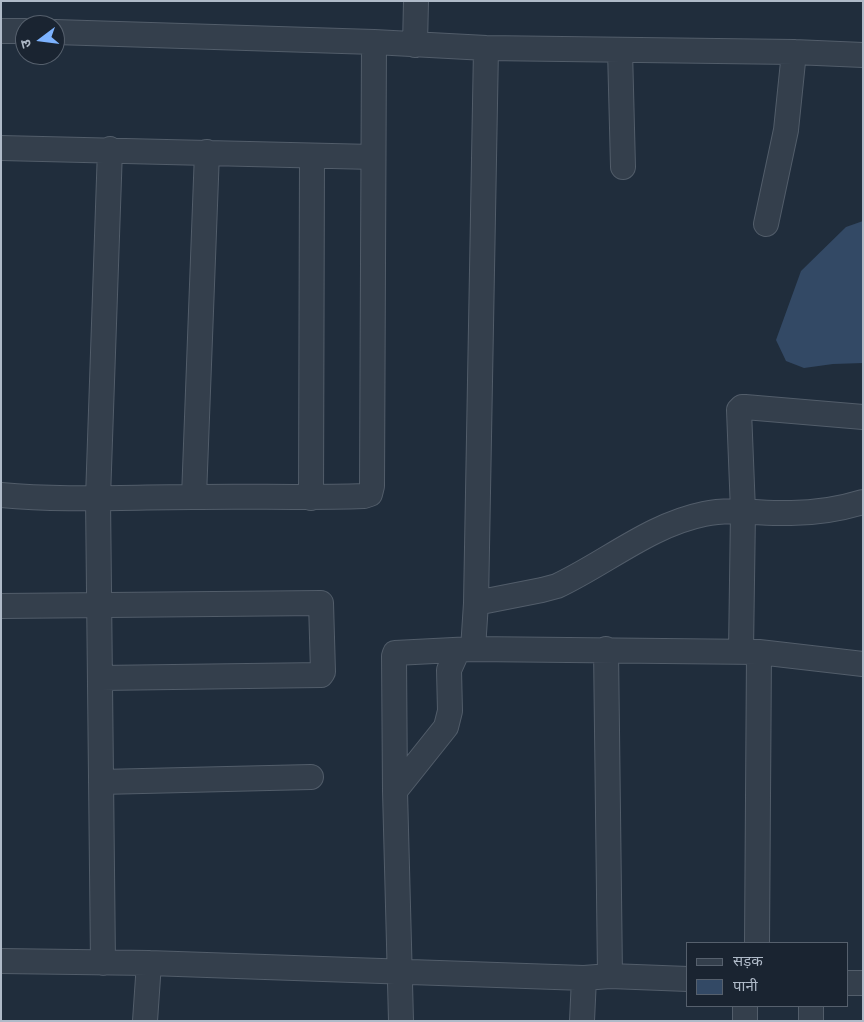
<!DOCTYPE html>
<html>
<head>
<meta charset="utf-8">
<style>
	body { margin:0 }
	#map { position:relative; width:864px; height:1022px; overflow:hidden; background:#202d3c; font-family:"Fira Sans Condensed","Noto Sans Devanagari",sans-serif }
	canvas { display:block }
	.frame { position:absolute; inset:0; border:2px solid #afbac8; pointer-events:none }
	.legend { position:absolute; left:686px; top:942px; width:162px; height:65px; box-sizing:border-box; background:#1a2431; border:1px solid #56606d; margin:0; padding:6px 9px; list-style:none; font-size:15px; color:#afbac8 }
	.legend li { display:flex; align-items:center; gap:10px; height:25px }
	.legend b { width:25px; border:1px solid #56606d }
	.north { position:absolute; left:15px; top:15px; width:50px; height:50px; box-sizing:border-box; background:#1a2431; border:1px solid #56606d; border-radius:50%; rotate:255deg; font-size:14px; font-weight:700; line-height:20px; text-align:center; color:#afbac8 }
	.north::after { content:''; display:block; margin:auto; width:18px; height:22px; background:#7db3ff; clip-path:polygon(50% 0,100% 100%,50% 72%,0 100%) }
</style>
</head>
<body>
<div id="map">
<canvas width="864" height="1022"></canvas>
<div class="frame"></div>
<ul class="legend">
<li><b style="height:6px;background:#343f4c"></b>सड़क</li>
<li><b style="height:14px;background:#334965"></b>पानी</li>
</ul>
<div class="north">उ</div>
</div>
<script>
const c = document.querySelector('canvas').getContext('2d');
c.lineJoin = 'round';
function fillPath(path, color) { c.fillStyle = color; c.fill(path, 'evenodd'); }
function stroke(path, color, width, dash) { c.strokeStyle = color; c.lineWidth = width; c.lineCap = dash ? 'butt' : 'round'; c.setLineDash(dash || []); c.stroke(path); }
const water = new Path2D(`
	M863,221V363L833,364L804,368L786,361L776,340L801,271L846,227Z`);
const minor = new Path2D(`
	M1,31H25
	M55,32L374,42L486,48L794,52L863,55
	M415,45L416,1
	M620,50L623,167
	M1,148L373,157
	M766,224L786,130L794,52
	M1,495C64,501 129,497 192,497C250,496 307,498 364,496L370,494L372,486L374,42
	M194,497L207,152
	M311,498L312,156
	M476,603L542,590L557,586C606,563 650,525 704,514C733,508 762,514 791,513C816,513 840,509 863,502
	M1,606L321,603L323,672L321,675L100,678
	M473,649L476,603L486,48
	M606,649L610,976
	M741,651L743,511L739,410L742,407H745L863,417
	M101,782L311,777
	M395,791L446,727L450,711L449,670L458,650
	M757,943L759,652
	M1,961L149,963L584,978L610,976L688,979
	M103,963L98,498L110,149
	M848,983H863
	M745,1006V1021
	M811,1006V1021
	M145,1021L149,963
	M401,1021L395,791L394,656L395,653L473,649L759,652L863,664
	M582,1021L584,978`);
fillPath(water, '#334965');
stroke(minor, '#525d6a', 26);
stroke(minor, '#343f4c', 24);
</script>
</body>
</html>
